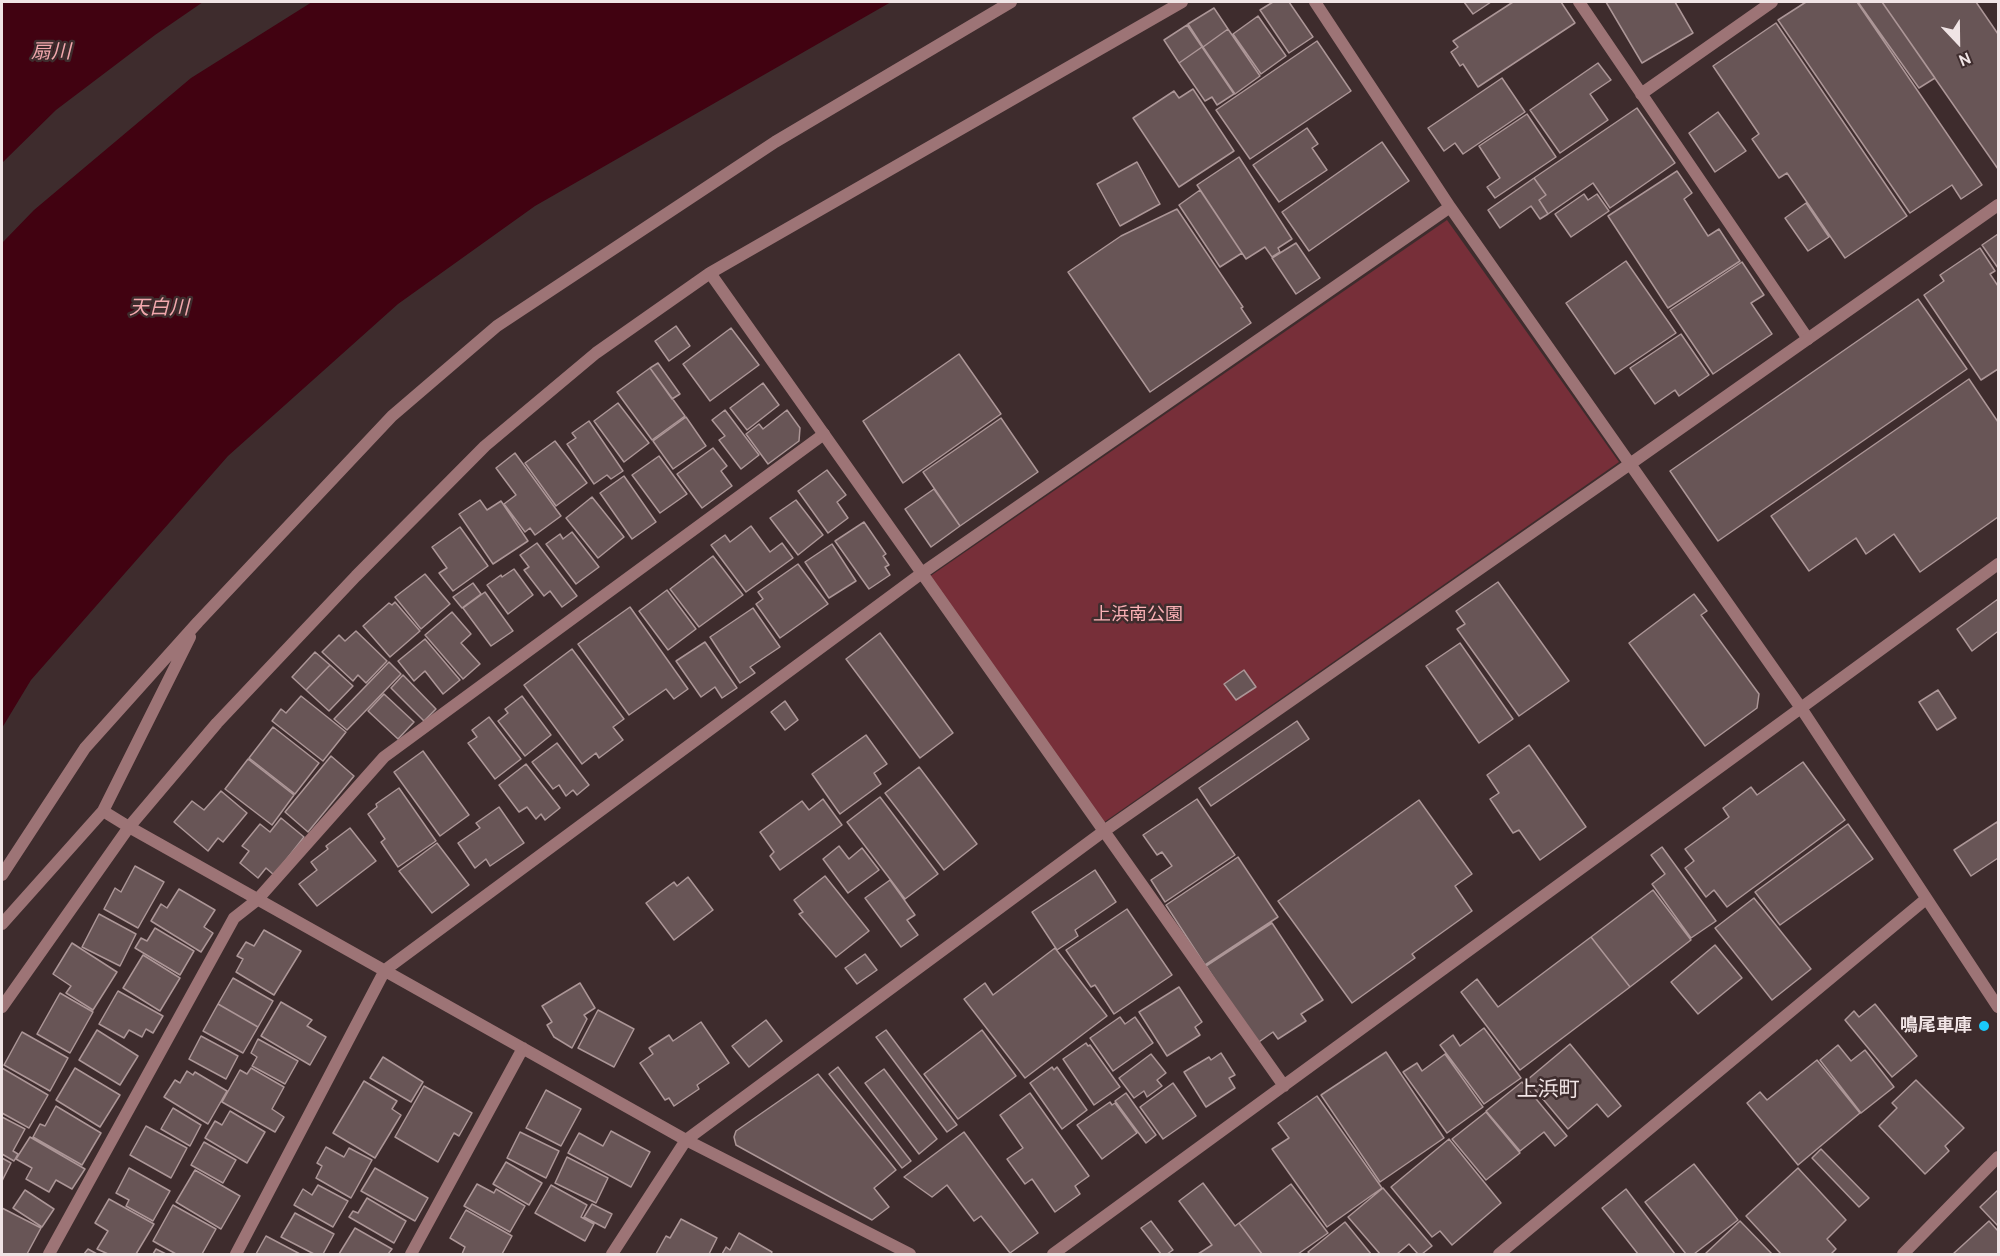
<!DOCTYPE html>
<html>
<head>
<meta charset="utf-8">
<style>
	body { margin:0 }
	#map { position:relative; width:2000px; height:1256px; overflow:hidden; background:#3e2c2d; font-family:Cabin,sans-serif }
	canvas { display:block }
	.frame { position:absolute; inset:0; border:3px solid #f0e4e5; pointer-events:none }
	.north { position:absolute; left:1928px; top:12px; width:60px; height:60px; -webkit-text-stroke:4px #3e2c2d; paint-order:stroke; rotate:158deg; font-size:16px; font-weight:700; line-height:24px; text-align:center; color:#f0e4e5 }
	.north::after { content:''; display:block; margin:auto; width:21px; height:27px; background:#f0e4e5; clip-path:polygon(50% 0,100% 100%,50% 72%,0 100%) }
</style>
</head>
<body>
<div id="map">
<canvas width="2000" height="1256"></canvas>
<div class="frame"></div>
<div class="north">N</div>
</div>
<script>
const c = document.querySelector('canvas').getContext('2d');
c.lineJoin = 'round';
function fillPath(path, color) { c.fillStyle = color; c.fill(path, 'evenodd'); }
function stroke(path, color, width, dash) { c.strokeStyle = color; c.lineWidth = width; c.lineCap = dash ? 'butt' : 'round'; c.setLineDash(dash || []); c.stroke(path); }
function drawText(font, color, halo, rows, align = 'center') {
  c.font = font + ' Cabin,"Noto Sans JP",sans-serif'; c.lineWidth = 5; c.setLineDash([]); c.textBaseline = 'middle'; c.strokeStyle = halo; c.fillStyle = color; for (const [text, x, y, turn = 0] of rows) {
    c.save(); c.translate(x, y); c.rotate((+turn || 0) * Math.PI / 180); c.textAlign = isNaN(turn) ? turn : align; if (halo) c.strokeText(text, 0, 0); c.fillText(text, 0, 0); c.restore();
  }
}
const green = new Path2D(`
	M1447,220L1619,462L1100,825L929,577Z`);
const water = new Path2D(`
	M2,2H203L155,35L56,110L2,163Z
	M312,2H891L535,206L398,304L228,456L31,680L2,728V243L34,210L191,78Z`);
const building = new Path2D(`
	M1273,2H1289L1313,37L1289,53L1260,10Z
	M1464,2H1491L1473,14Z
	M1513,2H1561L1575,23L1478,87L1463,64L1460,66L1451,52L1458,47L1453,41Z
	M1606,2H1675L1693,33L1642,63Z
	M1806,2H1857L1982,185L1961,199L1952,185L1910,213L1778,20Z
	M1858,2H1882L1935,78L1919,88Z
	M1882,2H1976L1998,34V169Z
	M1214,8L1228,29L1203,47L1188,24Z
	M1258,16L1286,56L1261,74L1233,34Z
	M1776,23L1907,216L1845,258L1787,173L1779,178L1752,139L1759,134L1713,66Z
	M1187,25L1202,47L1179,63L1164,40Z
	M1228,29L1260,76L1235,94L1203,47Z
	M1317,41L1351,91L1250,159L1216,110Z
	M1202,47L1234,94L1217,105L1212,97L1205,101L1179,63Z
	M1598,63L1611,80L1590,94L1608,120L1560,153L1530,110Z
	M1502,78L1525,112L1463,154L1455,143L1444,151L1428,128Z
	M1193,89L1234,151L1179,187L1133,118L1174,91L1179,98Z
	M1637,108L1675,163L1610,208L1593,183L1548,214L1539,200L1546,195L1534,178Z
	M1718,112L1746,151L1715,172L1689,133Z
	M1527,114L1556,157L1495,198L1487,187L1500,178L1479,146Z
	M1307,128L1318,144L1312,148L1327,170L1279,202L1253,165Z
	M1382,142L1409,181L1309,251L1282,212Z
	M1239,157L1292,239L1278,248L1280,252L1272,257L1265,247L1246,259L1197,185Z
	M1137,162L1160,204L1120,226L1097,184Z
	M1677,171L1692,193L1684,199L1708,236L1719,229L1740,261L1668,308L1608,216Z
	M1534,178L1546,195L1539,200L1548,214L1540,219L1531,206L1500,228L1488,210Z
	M1200,190L1242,253L1220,267L1179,205Z
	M1584,194L1588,200L1597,194L1609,211L1571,237L1555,214Z
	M1806,203L1829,237L1808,251L1785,218Z
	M1177,209L1243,307L1241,308L1251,323L1150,392L1068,272L1121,236Z
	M1998,234V268L1982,245Z
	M1296,243L1320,278L1296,294L1272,258Z
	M1980,248L1995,271L1990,274L1998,286V369L1981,380L1924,295L1944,281L1940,275Z
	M1626,261L1676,333L1615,374L1566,303Z
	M1742,262L1764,295L1751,303L1772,334L1713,374L1670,310Z
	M1918,299L1967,369L1718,541L1670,471Z
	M676,326L690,346L669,361L655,341Z
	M731,328L759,365L710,401L683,364Z
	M1681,334L1709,375L1679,396L1675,390L1655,404L1630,368Z
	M959,354L1001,414L903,483L863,421Z
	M658,363L680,394L672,399L650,368Z
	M650,368L685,416L652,440L617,392Z
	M1969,379L1998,422V517L1920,572L1894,534L1866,554L1856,538L1809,571L1771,516Z
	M763,383L779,405L747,430L730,408Z
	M618,403L649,443L624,462L594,421Z
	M725,410L759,455L741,469L719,440L725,436L712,420Z
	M787,410L800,428L799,441L768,464L746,434L759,424L763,429Z
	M686,417L706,446L673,469L653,441Z
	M1001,418L1038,472L960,526L923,472Z
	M589,421L623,471L611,479L607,475L594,484L567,444L576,438L572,433Z
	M555,441L587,483L556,506L525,463Z
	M713,448L727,466L721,471L732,486L702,508L677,474Z
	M515,453L561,516L535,535L530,528L525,532L504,504L516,495L496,468Z
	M659,456L687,494L660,513L632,475Z
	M827,470L846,495L837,502L848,518L828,533L798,491Z
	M624,476L656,522L632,539L600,493Z
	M934,489L960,526L931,547L905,509Z
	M592,497L624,537L598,558L566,518Z
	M480,500L487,510L501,501L528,541L493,564L459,514Z
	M796,500L823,535L798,555L770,518Z
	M864,522L886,554L883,556L889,565L885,567L890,575L869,589L835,541Z
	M751,526L770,552L782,543L793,558L746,592L711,545L725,535L730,542Z
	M460,527L488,566L453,591L439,573L447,568L432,547Z
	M572,532L599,567L576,584L546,544L560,534L563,539Z
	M537,543L577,596L562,607L550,591L544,596L524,570L529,567L520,555Z
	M832,544L856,581L829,598L805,562Z
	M713,556L743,595L699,627L670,589Z
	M798,564L828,604L780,638L756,604L763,599L758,592Z
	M514,569L533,595L508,614L487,585L501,575L502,577Z
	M425,574L450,604L421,629L395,597Z
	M1498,582L1569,681L1519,716L1457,629L1465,624L1456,611Z
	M473,583L481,594L462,608L453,597Z
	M667,590L696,629L668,650L639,611Z
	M485,592L513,631L491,646L463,608Z
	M1694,594L1707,611L1701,615L1759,694L1757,708L1705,746L1629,643Z
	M1998,599V633L1997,632L1972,651L1957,629Z
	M395,602L420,631L390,657L363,626L389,603L392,605Z
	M630,607L688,689L674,699L666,689L629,715L578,644Z
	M753,608L780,647L750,667L755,673L740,683L710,637Z
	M452,612L471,634L461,643L480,664L463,679L425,635Z
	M356,631L387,661L366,683L358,675L353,681L322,652L339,635L345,641Z
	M880,633L953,733L920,758L846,659Z
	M425,639L460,680L443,694L425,671L414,681L398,661Z
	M705,642L737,688L722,698L715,687L701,697L676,661Z
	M1460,643L1513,719L1479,743L1426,666Z
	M572,649L624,719L613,727L623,740L599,758L596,753L582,764L524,685Z
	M315,652L330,665L306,690L292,677Z
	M389,662L401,674L347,730L334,719Z
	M330,665L353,686L329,711L306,690Z
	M1244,670L1256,687L1236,700L1224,684Z
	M403,675L436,709L424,721L391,688Z
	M1938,690L1956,718L1937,730L1919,702Z
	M384,694L414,722L398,739L368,711Z
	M301,696L346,732L323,761L272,721L281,709L286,713Z
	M522,696L551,735L525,756L498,721L508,713L505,709Z
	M785,701L798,720L785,730L771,712Z
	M489,717L521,759L495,779L468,743L477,737L472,730Z
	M1297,721L1309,739L1211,806L1199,788Z
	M273,727L319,763L295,794L249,758Z
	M866,735L887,764L874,773L881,784L840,814L812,774Z
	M557,743L589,785L577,795L573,790L566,796L559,785L553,789L532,762Z
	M1529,745L1586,827L1540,860L1519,830L1513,833L1490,799L1499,793L1487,775Z
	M423,751L469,815L440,836L394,772Z
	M331,756L354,776L308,832L285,812Z
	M248,759L294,795L272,825L225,789Z
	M1803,762L1845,820L1727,907L1714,890L1706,897L1685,868L1694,861L1685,849L1729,817L1723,808L1751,787L1757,795Z
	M526,764L560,808L545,820L541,814L536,819L527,807L519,812L499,785Z
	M919,767L977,844L944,870L885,793Z
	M399,788L436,841L398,867L381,842L385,839L368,814L377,807L376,804Z
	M221,791L247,813L223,842L218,838L208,851L174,822L192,801L204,810Z
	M880,797L938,874L905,899L847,822Z
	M823,799L842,825L780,870L770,856L774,852L760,832L802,801L809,810Z
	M1197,799L1235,855L1165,902L1151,880L1172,866L1162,852L1157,855L1143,835Z
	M1419,800L1472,874L1455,886L1472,911L1412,954L1415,958L1352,1003L1278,901Z
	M499,807L524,843L490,866L486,859L475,868L458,843L480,828L476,823Z
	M281,818L304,837L274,875L266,868L258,878L240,863L249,851L242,846L260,824L270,832Z
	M1997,822L1998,825V858L1971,876L1954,850Z
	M1848,824L1873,859L1780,925L1755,892Z
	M350,828L376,861L317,906L299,884L317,870L311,862L328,849L326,846Z
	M437,843L469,885L432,913L399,871Z
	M839,846L849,859L862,848L879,870L848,893L823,859Z
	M1662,847L1716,921L1691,938L1652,884L1665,874L1651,855Z
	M1238,857L1278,917L1205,965L1166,905Z
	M135,866L164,882L138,928L104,909L115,888L121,892Z
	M1095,870L1116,902L1075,930L1078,936L1057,950L1032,912Z
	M825,876L869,931L836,957L799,914L803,912L794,900Z
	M688,877L713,910L674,940L646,903L674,882L677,886Z
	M890,880L915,915L907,920L918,935L901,947L865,898Z
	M179,889L215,910L204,927L213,933L201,952L151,921L161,904L167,908Z
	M1653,890L1691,940L1630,987L1591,937Z
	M1754,898L1811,969L1772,1000L1715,928Z
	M1127,909L1172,975L1114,1014L1095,985L1091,987L1066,950Z
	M99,914L136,934L120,966L82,947Z
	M1272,923L1323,1000L1301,1014L1306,1021L1278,1039L1273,1032L1256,1044L1206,966Z
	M155,928L194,951L180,975L135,948L141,938L147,941Z
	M264,930L301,951L274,995L236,972L243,959L237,956L246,942L254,946Z
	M1591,937L1630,987L1520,1070L1461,992L1477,979L1498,1007Z
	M72,943L117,972L93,1010L66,993L71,986L53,974Z
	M1715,945L1742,978L1698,1014L1671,982Z
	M1055,948L1107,1016L1025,1078L964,999L985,983L993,995Z
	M865,954L877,970L857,984L845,968Z
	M143,955L180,978L160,1011L123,988Z
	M233,978L273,1001L258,1027L218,1004Z
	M580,983L595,1008L584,1015L587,1019L572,1048L554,1037L547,1025L552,1022L542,1006Z
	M1179,987L1202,1022L1195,1027L1200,1035L1167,1056L1139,1012Z
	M118,991L163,1016L153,1033L146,1029L142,1037L129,1030L124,1038L99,1024Z
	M60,993L93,1012L70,1053L37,1034Z
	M281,1002L312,1020L307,1026L326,1037L310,1065L261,1036Z
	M218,1004L258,1027L243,1053L203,1031Z
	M1875,1004L1917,1056L1892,1077L1845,1020L1854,1011L1859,1017Z
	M598,1010L634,1029L614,1067L578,1048Z
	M1120,1017L1125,1024L1135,1017L1153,1043L1113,1071L1090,1038Z
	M766,1020L782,1041L749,1067L732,1046Z
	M701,1022L729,1063L697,1085L699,1089L674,1106L669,1098L665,1100L640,1063L653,1054L649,1048L669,1035L673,1041Z
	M1484,1028L1521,1078L1484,1104L1440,1045L1453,1035L1460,1046Z
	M97,1030L138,1056L120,1085L79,1060Z
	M886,1030L957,1125L947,1132L876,1037Z
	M982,1030L1016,1076L958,1119L924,1074Z
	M22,1032L68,1058L50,1091L4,1065Z
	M201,1036L238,1056L226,1079L189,1059Z
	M258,1039L298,1061L285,1084L252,1066L257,1057L251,1053Z
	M1086,1043L1088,1046L1090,1045L1120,1087L1094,1105L1063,1059Z
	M1570,1044L1621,1106L1608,1117L1597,1104L1568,1129L1527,1080Z
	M1838,1045L1851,1061L1865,1050L1894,1087L1861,1113L1820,1060Z
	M1386,1052L1444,1138L1380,1182L1321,1095Z
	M1221,1053L1235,1075L1229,1078L1235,1088L1206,1107L1184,1072L1209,1057L1211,1060Z
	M1151,1054L1166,1073L1157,1080L1162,1086L1147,1097L1144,1091L1134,1098L1119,1078Z
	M1445,1054L1483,1107L1447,1133L1403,1072L1417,1063L1422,1071Z
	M383,1057L423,1082L411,1102L370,1078Z
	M1817,1060L1860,1113L1798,1165L1747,1103L1760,1092L1767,1100Z
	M838,1067L911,1161L902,1168L829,1074Z
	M1052,1067L1054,1070L1057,1067L1087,1110L1062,1129L1030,1083Z
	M2,1068L48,1095L29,1128L2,1113Z
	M75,1068L120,1095L100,1127L56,1100Z
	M251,1068L284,1087L272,1109L284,1117L275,1132L222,1102L240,1070L247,1074Z
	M884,1069L937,1139L919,1154L865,1083Z
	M187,1071L193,1075L195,1072L227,1091L208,1124L164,1097L175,1080L180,1083Z
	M818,1074L896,1170L874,1188L889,1207L872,1220L736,1145L734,1137L736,1131Z
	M1916,1080L1964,1128L1945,1146L1949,1151L1925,1174L1879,1126L1897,1108L1892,1103Z
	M364,1081L397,1101L392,1109L401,1115L375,1158L333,1133Z
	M1522,1082L1567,1136L1555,1146L1544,1132L1520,1151L1486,1111Z
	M1173,1083L1196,1116L1163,1139L1140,1107Z
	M424,1086L472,1113L459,1136L454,1133L438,1162L395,1137Z
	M546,1090L581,1109L561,1146L526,1128Z
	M1030,1093L1089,1176L1075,1186L1080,1194L1055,1212L1032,1179L1025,1184L1007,1159L1023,1148L1000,1115Z
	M1126,1093L1156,1135L1146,1143L1115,1101Z
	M1317,1096L1382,1188L1327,1227L1272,1149L1289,1138L1278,1123Z
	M1110,1102L1112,1105L1115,1103L1137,1133L1102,1159L1077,1125Z
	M56,1106L101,1133L82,1165L33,1137L40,1124L45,1126Z
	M173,1108L201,1125L190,1146L161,1129Z
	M230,1111L265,1132L247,1163L205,1138L215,1121L222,1125Z
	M1486,1112L1520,1153L1486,1180L1452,1139Z
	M2,1117L25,1129L13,1151L18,1154L14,1161L2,1154Z
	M146,1126L187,1148L171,1178L130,1155Z
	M611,1131L650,1152L631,1187L568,1153L579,1133L603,1146Z
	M520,1132L559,1151L546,1178L507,1158Z
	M964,1132L1038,1233L1010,1253L981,1216L974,1221L947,1185L932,1197L904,1177Z
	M30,1137L85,1169L72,1189L56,1180L49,1192L26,1179L32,1168L16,1159Z
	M1449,1139L1501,1203L1452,1245L1440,1231L1432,1237L1391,1187Z
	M204,1142L236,1160L223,1183L191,1165Z
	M326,1147L344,1157L349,1148L372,1160L351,1198L316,1178L322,1166L317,1163Z
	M1821,1149L1869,1198L1859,1207L1812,1158Z
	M567,1157L608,1178L596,1203L555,1183Z
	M2,1158L11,1163L2,1181Z
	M506,1162L542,1183L529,1205L493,1184Z
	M1694,1164L1738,1220L1694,1254H1686L1645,1202Z
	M129,1168L170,1191L153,1221L126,1206L129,1200L116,1193Z
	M375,1168L428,1198L415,1221L361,1191Z
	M1798,1168L1846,1220L1827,1239L1836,1249L1831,1254H1781L1746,1216Z
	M195,1170L240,1196L221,1229L176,1202Z
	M1203,1183L1235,1226L1239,1223L1262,1254H1198L1212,1245L1179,1201Z
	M477,1184L494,1193L496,1189L525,1206L510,1232L464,1206Z
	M1291,1184L1328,1233L1298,1254H1262L1239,1223Z
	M318,1185L348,1201L333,1227L294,1205L303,1189L312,1195Z
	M551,1185L587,1205L581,1217L594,1224L585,1241L535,1213Z
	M1383,1188L1432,1246L1422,1254H1418L1409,1244L1397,1254H1380L1348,1217Z
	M1626,1189L1675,1254H1638L1602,1208Z
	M25,1190L54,1209L42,1227L13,1208Z
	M1998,1190V1226L1980,1207Z
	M367,1198L406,1221L394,1243L349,1217L353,1211L358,1213Z
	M109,1199L154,1224L136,1254H108L97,1249L108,1231L95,1223Z
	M592,1204L612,1214L605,1228L584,1217Z
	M173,1205L216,1229L202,1254H176L153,1241Z
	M2,1208L41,1228L27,1254H2Z
	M466,1210L512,1236L502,1254H462L465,1247L450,1238Z
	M295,1213L334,1234L323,1254H314L281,1237Z
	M681,1219L717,1238L709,1254H656L666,1236L670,1238Z
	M1151,1221L1173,1250L1167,1254H1161L1141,1228Z
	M1740,1221L1772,1254H1705Z
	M1989,1221L1998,1231V1254H1953Z
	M1345,1222L1371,1254H1310L1308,1252Z
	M355,1228L392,1249L388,1254H339Z
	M739,1233L772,1252L771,1254H722L726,1247L730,1250Z
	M266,1236L300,1254H256Z
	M88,1249L97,1254H84Z
	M156,1249L166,1254H153Z`);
const service = new Path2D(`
	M1579,2L1808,339
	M1641,94L1772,2
	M257,900L384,757L824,434`);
const minor = new Path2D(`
	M1315,2L1450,207L1801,708L1998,1007
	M710,273L1284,1086
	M103,811L129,827L686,1140L910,1254
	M2,875L85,748L198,622L392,416L497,326L775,142L1011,2
	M2,924L103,811L190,637
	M2,1007L129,827L217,723L356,576L485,446L596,353L710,273L1182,2
	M49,1254L234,918L257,900
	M236,1254L385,970L922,573L1450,207
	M411,1254L523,1048
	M612,1254L686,1140L1104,831L1630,464L1998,205
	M1053,1254L1998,564
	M1499,1254L1926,899
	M1903,1254L1998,1157`);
const markers = [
	[1984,1026,6,"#1acafc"]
];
const parkNames = [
	["上浜南公園",1138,615]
];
const poiNames = [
	["鳴尾車庫",1972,1026]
];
const waterNames = [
	["扇川",51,52],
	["天白川",159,308]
];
const quarterNames = [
	["上浜町",1548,1090]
];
fillPath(green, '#772f39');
fillPath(water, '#410211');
fillPath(building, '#685556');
stroke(building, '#ac9697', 1.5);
stroke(service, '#9d7476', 12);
stroke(minor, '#9d7476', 12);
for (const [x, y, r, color] of markers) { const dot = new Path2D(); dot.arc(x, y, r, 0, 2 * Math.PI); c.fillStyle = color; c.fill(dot); stroke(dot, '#3e2c2d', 2); }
drawText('18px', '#fbb1b6', '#3e2c2d', parkNames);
drawText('bold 18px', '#f0e4e5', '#3e2c2d', poiNames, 'right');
drawText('italic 20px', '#f2a8ad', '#3e2c2d', waterNames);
drawText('21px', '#f0e4e5', '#3e2c2d', quarterNames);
</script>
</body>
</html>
